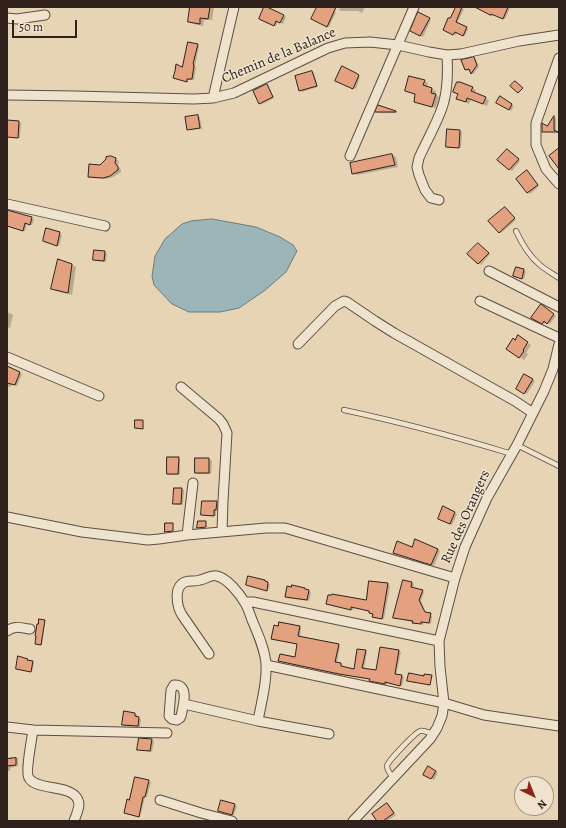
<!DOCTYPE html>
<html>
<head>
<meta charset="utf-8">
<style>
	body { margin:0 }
	#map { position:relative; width:566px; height:828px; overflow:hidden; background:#e6d4b4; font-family:Alegreya,serif }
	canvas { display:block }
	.frame { position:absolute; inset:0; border:8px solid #2f221d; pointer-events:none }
	.north { position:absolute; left:514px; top:776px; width:40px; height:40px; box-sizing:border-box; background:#efe3ce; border:1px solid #a29687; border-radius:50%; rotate:137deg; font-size:11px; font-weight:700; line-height:16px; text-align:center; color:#2f221d }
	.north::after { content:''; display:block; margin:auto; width:14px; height:18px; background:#8f2418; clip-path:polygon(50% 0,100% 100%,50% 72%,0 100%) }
	.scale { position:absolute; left:12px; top:20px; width:65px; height:18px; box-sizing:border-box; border:2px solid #2f221d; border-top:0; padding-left:5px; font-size:12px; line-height:14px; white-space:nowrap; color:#2f221d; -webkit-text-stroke:3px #efe3ce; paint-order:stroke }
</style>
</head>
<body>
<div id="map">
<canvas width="566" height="828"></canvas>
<div class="frame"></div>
<div class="north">N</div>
<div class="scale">50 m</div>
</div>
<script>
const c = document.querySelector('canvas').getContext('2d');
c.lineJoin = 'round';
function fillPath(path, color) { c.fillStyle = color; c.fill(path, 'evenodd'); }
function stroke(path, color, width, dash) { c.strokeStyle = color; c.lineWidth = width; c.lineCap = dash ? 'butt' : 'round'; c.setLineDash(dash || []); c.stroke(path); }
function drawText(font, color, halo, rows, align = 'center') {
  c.font = font + ' Alegreya,serif'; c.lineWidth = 3; c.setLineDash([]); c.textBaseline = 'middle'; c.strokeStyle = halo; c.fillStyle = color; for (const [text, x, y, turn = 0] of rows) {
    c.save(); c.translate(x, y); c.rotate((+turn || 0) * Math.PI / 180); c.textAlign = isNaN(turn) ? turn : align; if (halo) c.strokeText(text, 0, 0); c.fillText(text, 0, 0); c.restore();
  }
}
const water = new Path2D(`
	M212,219L256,227L280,237L293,245L297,251L286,272L264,291L239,308L220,312H189L172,304L154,285L152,276L155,256L165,239L182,224L191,221Z`);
const shadow = new Path2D(`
	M195,7H214L212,20H204L203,26L193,24L189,21Z
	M318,7H324L336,12L329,27L312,19Z
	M341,7H365L362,13L358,11H341L339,10Z
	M457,7H459L464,9L457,23L468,29L465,36L457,32L456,35L444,29L451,20Z
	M487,7H509L510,8L505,19L487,12Z
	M419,13L431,20L423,37L411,31Z
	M284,16L286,17L283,24L278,22L276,26L260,19Z
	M197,45L199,46L195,66L196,67L194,80H188V82L176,78Z
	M474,58L476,60L479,67L473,74L471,73L470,70L468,71L466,70Z
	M342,68L360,77L356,89L337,80Z
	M312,72L314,73L318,87L302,92L300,90Z
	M424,81L428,83L427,87L436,91L435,94L439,97L436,108L419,104L415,101L416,95L406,91Z
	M266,85L268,86L274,98L262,104L260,103Z
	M472,88L476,90L474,93L489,100L487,106L471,99L469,104L461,100L459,95L454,92Z
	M500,98L514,106L511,111L497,102Z
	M379,106L396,112L397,113H379L376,112Z
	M198,116L200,118L202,129L190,130L188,129Z
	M554,117L556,118V132H557H545L543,131Z
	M7,121L18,122L21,123L20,138L7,137Z
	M460,131L462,132L461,148H449L447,146Z
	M510,152L520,161L512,171L499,160Z
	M392,155L396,157L398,167L357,175L353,173Z
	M111,157L119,161L118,165L121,170V172L113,177L107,179L93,178L89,176Z
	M527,171L529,173L539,186L530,194L528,192Z
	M507,210L516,220L501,233L499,232Z
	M8,212L32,218L34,220L32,225L27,224L25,231L7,226V216Z
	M46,229L62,235L59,246L46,242Z
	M480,245L490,254L481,265L469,254Z
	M95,251L105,252L107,254L106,262L96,261L94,259Z
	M72,265L76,267L72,295L56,291L52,289Z
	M516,268L526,271L524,279L516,277Z
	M541,306L556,316L550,324L546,322L545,324L533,318Z
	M7,312L13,315L10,328L7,327Z
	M518,337L531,345L526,353L528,354L524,360L507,349L515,341Z
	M7,367L22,374L17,386L12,384L11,387L7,386Z
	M524,375L535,381L527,394L517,388Z
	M178,458L180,459V475H170L168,474Z
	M196,459H209L212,461L211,474H199L196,473Z
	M175,489H182L184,490L183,505L175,504L174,503Z
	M216,502L219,504L218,511H216V516H205L202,515Z
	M444,508L457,514L452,525L441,520Z
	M437,549L440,551L434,566L397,554Z
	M264,580L266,581V583L270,584L268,591L249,586Z
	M412,583L414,584L413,589L424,592L421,601L426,614L432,616L431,624L424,622L423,625L397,618Z
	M388,584L390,586L384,619L376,618L374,614L370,613V612L354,608L353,610L329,605L327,604L367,602Z
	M305,589L311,592L309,601L288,598L286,597Z
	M45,620V621L42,645L37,644Z
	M299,627L301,628L300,638L340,646L337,663L343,665L342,667L354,670L365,651L367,652L364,669L376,671L399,651L401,652L396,675L404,677L402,686L387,683V685L372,682L371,680L341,674V675L281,662L279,661L296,658L298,644L273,639Z
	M27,659L34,663L32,672L18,669Z
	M125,713L135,714L137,715V718L141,719L140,727L125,726L123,725Z
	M152,740L154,741L152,752L141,750L139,749Z
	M15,757L18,758V766L10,768V771H7V758Z
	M428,767L438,773L434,780L424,774Z
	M136,778L151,782L147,797H145L140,817L125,813L130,801Z
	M222,801L237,806L234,815L221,812Z
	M387,804L389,805L396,815L387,821H378Z`);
const building = new Path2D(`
	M190,7H210L208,19L200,18V24L188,22Z
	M264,7H267L284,15L280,23L276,21L274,26L259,19Z
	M317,7H336L327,27L311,19Z
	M456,7H462L456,22L467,27L463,36L455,32L453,35L443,30L448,18H450Z
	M475,7H508L503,19L491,14V15Z
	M418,12L430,18L420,36L410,31Z
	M188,42L198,44L193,64L194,65L192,79H187V82L173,78L175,71L176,64L182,67Z
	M474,57L477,65L471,74L469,69L465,70L461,60Z
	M342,66L356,73L359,75L353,89L335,81Z
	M312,71L317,86L299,91L295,76Z
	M409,76L425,80L423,85L432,88L431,93L436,94L432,107L414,102L415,94L405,91Z
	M515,81L523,88L518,93L510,86Z
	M457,82H460L473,87L471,91L486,97L483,104L467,98L466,102L456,99L458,94L453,92Z
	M267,84L273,97L259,104L253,91Z
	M500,96L512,104L509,110L496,103Z
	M378,105L396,111V112H375Z
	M198,115L200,128L187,130L185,117Z
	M554,116V130L558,132H542V123L547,126Z
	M7,120L19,121L18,138L7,137Z
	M447,129L460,130L459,148L446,147Z
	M559,148V169L549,156Z
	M507,149L519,159L509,170L497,160Z
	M392,154L395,165L352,174L350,163Z
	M111,156L116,158L115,163L118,167V170L110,176L103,178L88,177L89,164L100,165L106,159V157Z
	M527,170L538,185L527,193L516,179Z
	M505,207L515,218L499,233L488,221Z
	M7,210L32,217L30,225L25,223L23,231L7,226Z
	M46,228L60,232L57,246L43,241Z
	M478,243L489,253L478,264L467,254Z
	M94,250L105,251L104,261L93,260Z
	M58,259L72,264L68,293L51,289Z
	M516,267L524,269L522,279L513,276Z
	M541,304L554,314L547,324L544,321L542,324L531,318Z
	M518,335L528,342L523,350L524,351L519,358L506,349L513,338L515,340Z
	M7,366L20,372L15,385L7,383Z
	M524,374L533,379L524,394L516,389Z
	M135,420H143V429L135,428Z
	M167,457H179L178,474H167Z
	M195,458H209V473H195Z
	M174,488H182L181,504H173Z
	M202,501H217L216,510H214V516L201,515Z
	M443,506L455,512L450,524L438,519Z
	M198,521H206V527L197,528Z
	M165,523H173V531L165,532Z
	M415,539L438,549L431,565L393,553L397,541L412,547Z
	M248,576L265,580V581L268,582L267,591L246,585Z
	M403,580L412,582L411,587L423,590L419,600L425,612L431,613L429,623L421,622V624L412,623L413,621L393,618Z
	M369,581L388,583L382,619L372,617L373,614L369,613V611L351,607V610L326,604L328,595H332V594L366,600Z
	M292,585L305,588V589L309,590L307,600L285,597L287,586L291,587Z
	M39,619L45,620L41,645L35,644L36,636H35L37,624H38Z
	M279,622L300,626L298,636L339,644L335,662L341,663V666L354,669L357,649L366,650L362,668L376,670L380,647L399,650L395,674L402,675L400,686L385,682V684L369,681L370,679L339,674L278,661L280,654L295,657L297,644L271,639L274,625L278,626Z
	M18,656L28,659L27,660L33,661L31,672L16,669Z
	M409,673L424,676V674L432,675L430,685L407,681Z
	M124,711L135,713V716L139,717L138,726L122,725Z
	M139,738L152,739L150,751L137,750Z
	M16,758V765L7,766V759Z
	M428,766L436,771L431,779L423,775Z
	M135,777L149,780L145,797H143L139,817L124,813L127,799L129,800Z
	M221,800L235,804L232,815L218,811Z
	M387,803L394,813L383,821H377L372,814Z`);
const lane = new Path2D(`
	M516,231C522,244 529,256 540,265C546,270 553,274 559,278
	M344,410C400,422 456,437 512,454
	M517,445L559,466
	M393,778C391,775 387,770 387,766C388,761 415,733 420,731C424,730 429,733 433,734`);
const street = new Path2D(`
	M7,18L17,19L45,15
	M559,58L536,123V145L546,169L559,184
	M7,95L75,96L194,99L213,98L234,93L328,48L345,43L370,42L398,45L429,52L447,55L461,54L519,41L559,35
	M213,98L234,7
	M350,156L414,7
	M439,200L431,198L425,190L419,175L417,167L419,158C426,142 436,125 442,108C448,91 448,72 447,55
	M7,204L105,226
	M489,271L559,307
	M480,301L559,338
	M298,344L335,306L344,301L347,302L375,321L394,333L515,401L533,413
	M7,357L99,396
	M181,387L219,419L223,424L227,433L223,501L222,532
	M7,517L82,532L148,540L159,539L187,535L266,528H285L455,578
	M187,535L193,483
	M245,602H253L439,641
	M7,631C14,625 22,628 30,629
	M209,654L182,615C177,607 173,587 185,582C190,580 195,582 200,580C206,579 211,574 217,576C227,578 240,594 245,603C248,608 250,614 252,620C258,634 266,652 266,666C267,684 261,703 258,721
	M266,665L444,703L484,715L559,726
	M174,685C190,684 183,707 181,716L180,718L177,720L172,719L169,716L171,690Z
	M184,704L258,721L329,734
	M7,727L33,730L167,733
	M33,730C32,738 25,773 29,778C36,791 72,784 78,800C81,806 76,815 74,821
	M160,800L201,813L232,821
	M353,821L430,739L437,728L442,716L444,703L440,667L439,641L455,578L465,547L487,498L517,445L544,391L553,369L559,344`);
const streetNames = [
	["Chemin de la Balance",279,56,-23],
	["Rue des Orangers",466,517,-66]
];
fillPath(water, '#9cb5b9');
stroke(water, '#707a7b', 1);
fillPath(shadow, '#0003');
fillPath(building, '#e3a180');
stroke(building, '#2f221d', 1);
stroke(lane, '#5d4e43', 6);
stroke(street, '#5d4e43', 11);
stroke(lane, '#efe3ce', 4.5);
stroke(street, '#efe3ce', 9);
drawText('14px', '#2f221d', '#efe3ce', streetNames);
</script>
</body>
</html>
